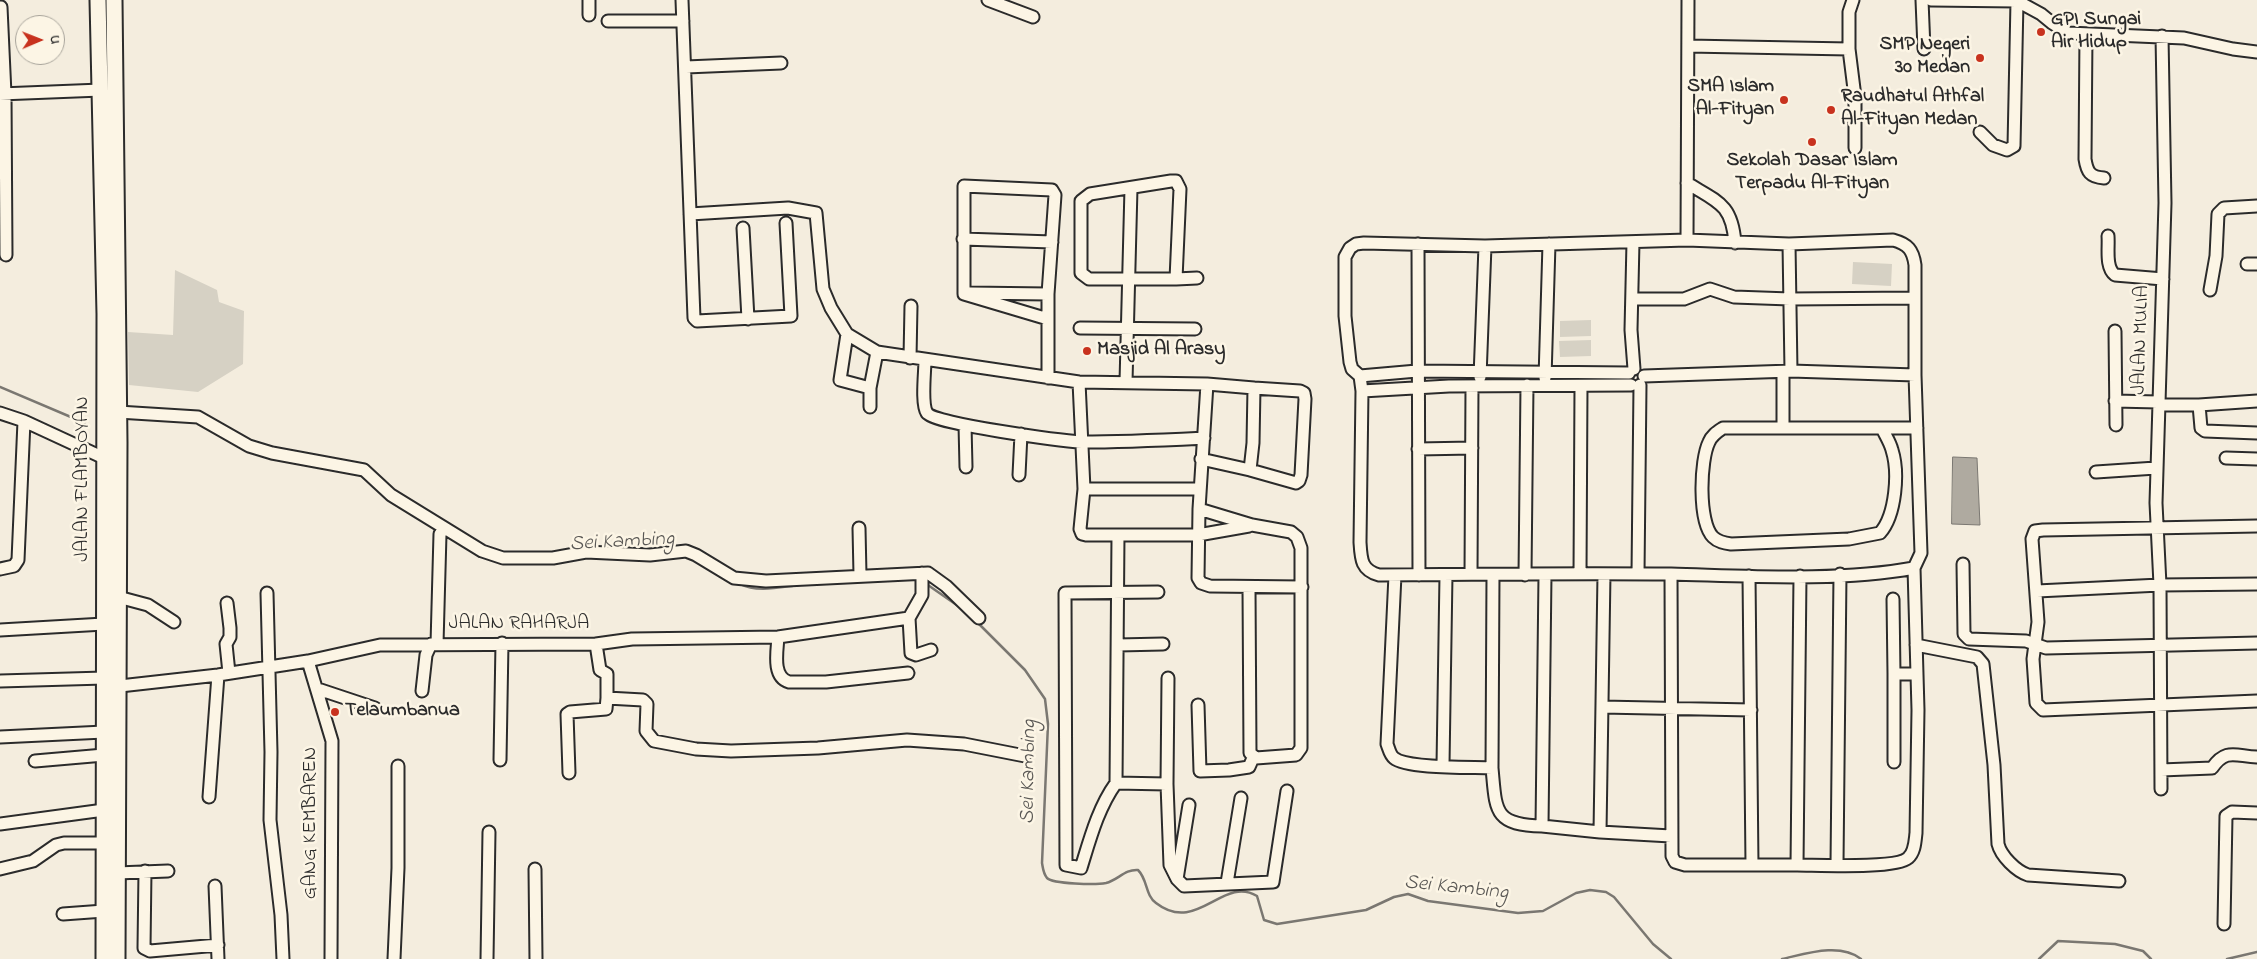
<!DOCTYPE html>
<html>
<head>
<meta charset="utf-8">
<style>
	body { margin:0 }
	#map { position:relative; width:2257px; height:959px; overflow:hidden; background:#f4edde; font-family:"Indie Flower",sans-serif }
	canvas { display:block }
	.north { position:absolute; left:15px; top:15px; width:50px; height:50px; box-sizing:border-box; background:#fcf5e5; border:1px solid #a8a49b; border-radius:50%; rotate:89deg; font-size:14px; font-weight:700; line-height:20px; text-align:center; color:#2b2b2b }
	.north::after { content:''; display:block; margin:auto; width:18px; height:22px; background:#c8321e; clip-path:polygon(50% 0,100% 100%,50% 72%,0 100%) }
</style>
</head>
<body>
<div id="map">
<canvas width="2257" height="959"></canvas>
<div class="north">U</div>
</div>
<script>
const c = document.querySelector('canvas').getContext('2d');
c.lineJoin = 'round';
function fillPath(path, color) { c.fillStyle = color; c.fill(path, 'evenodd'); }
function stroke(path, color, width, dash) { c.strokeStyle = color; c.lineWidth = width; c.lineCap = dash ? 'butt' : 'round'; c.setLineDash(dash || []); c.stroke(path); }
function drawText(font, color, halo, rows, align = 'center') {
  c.font = font + ' "Indie Flower",sans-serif'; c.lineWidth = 5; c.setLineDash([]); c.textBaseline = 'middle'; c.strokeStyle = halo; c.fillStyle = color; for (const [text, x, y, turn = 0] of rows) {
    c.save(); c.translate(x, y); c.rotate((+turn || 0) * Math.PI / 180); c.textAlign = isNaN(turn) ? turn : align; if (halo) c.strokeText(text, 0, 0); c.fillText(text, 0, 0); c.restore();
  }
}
const green = new Path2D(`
	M1853,262L1892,264L1891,286L1852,284Z
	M175,270L217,290L219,302L244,311L243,364L198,392L129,385L128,332L173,335Z
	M1591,320V336L1560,337V321Z
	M1591,340V356L1560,357L1559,341Z`);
const water = new Path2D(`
	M1953,457L1977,458L1980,525L1952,524Z`);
const stream = new Path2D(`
	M0,387L85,423
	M925,583L961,608
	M740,584C757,593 781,587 799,585
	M977,622L1025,670L1045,699L1048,724L1042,863C1043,868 1043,873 1047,878C1053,884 1096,885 1106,883C1118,880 1125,869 1138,870C1148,880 1145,895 1156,903C1197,935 1223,875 1257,896L1264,920L1277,924L1366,910L1394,897L1408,894L1428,901L1518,913L1543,911L1576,893L1590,890L1606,892L1614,897L1653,944L1671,959
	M1782,959C1805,954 1840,942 1861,959
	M2039,959L2058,941L2115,944L2143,951L2151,959
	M2227,959L2257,952`);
const minor = new Path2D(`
	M589,0V15
	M682,0L694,318L697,321L791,316L786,223
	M988,0L1033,17
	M1922,0L1924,49
	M1931,0L2017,1L2041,14L2052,23L2068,33L2184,38L2233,49L2257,52
	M1,7L5,94L6,255
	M608,21H683
	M2086,34L2085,159C2087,172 2090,177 2104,178
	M1688,46L1849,49V12L1853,0
	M1849,49L1855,97V148
	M686,67L781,63
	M0,94L101,90
	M1980,132L1993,145L2007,150L2014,146L2017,1
	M1171,181H1176L1180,189L1176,279H1089L1081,273V201L1090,194Z
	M1687,183C1718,202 1732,204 1735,243
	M690,214L788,208L816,213L823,289L831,308L847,334L877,352L1079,382L1207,384L1254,388L1253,443L1250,470L1201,459
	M743,228L748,319
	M2108,236C2109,248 2105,267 2115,275L2163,279
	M963,239L1052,242
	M1687,240L1789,244L1893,240C1908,244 1913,250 1915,265V375L1921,553L1914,568C1838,582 1748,576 1671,574C1574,573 1477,574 1379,575C1361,570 1361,559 1360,542L1362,391L1360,376L1352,369L1350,362L1345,316V257L1350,248L1356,244L1364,243L1485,246Z
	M1687,240L1688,0
	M1633,242L1631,330L1634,369
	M1418,244L1419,575
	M1789,244L1791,371
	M2247,264H2257
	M1176,279L1197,278
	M2210,290L2216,256L2218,214L2224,208L2257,206
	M970,293L1048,294
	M1632,299H1684L1710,289L1734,297L1790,299L1914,298
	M1080,328L1195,329
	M2115,331L2116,425
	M847,334L840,380L870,388
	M910,358L911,306
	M925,360C925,372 921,404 927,413C934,424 1063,441 1082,442C1123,442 1163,440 1204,438
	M1360,376L1417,371L1629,373
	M1644,376L1791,371L1915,375
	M1480,377L1485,246
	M1048,378V294L1055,195L1052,190L964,186V294L1048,319
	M1545,378L1549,244
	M1079,382L1084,489L1080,529L1082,534L1086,535H1198L1249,526
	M1126,382L1131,188
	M1207,384L1199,509L1252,525L1291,532L1297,537L1301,548V748L1296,755L1256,758L1250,753L1249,588
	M1362,391L1449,386L1631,385
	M2115,401L2158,402
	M2159,405H2199L2257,401
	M2199,405L2201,428L2205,431L2257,433
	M870,407V388L877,352
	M118,412L198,417L249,446L272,453L364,470L391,495L482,551L503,558H553L586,552L650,555L686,551L696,555L734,578L766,581L928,573L946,586L979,618
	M0,413L24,421L104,458
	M965,425L966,467
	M1783,427V372
	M1882,428C1885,435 1890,442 1892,450C1899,472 1896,515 1880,533L1849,539L1731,544C1724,543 1718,542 1713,537C1698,522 1700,460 1709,442C1712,435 1717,432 1723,428H1917
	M1418,449L1472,448
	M2226,458L2257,459
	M1250,470L1296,483L1299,481L1301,475L1305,399L1304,393L1300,391L1254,388
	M2096,472L2156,468
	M1019,475L1021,434
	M1084,489H1199
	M1199,509L1198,578L1201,583L1210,586L1302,587
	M2257,526L2043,530L2035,531L2032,539L2038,622L2033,659L2036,703L2043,710L2257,701
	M859,528L860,575
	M1118,535C1118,618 1117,701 1116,783C1098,808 1090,839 1081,868L1066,865L1065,593L1158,592
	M1963,564L1964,634L1969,639L2026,641L2046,648L2257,643
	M0,569L14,566L18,560L24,421
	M1471,574L1472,386
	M1580,574L1581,386
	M1638,574L1640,385
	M1671,574L1672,856L1675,862L1685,865H1752
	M1395,575L1387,744C1389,749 1390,755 1394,758C1407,769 1472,767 1492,768C1496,810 1493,825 1542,826L1545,575
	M1525,575L1527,385
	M1749,576L1752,865H1797
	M1800,576L1797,865C1818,865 1896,869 1908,858C1915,852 1915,841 1916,833L1918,710L1914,568
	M2037,591L2160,585L2257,584
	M267,593L271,752L270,820L281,915L283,959
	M118,597L148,605L174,622
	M1893,599L1894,674
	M227,603L230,628V637L226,644L229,673
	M909,618L911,653L916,655L931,650
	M909,618L922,595V573
	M0,630L104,624
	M778,637C777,652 772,677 789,682H826L908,673
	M437,644L440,534
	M596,644L600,670L607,674V698
	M1118,645L1163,644
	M1916,645L1977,657L1983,664L1994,765L1998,844C2001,856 2016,871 2028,875L2119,881
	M308,661L332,741L331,959
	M1168,678L1167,784L1170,865L1177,879L1184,886L1273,882L1287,791
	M0,681L104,678
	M111,687L218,675L308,661L380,645L596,644L632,639L778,637L909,618
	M318,689L375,708
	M422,691L426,655L431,644
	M1198,705L1200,771L1229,770L1249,767L1253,758
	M1602,707L1751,710
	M0,737L104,732
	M500,760L502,643
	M35,761L104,755
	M1894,762V674H1917
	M1443,765L1446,575
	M1492,768L1493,575
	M2161,770L2212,768C2226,748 2235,756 2257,757
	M569,773L567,714L570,712L606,709L607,698L643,700L647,704L646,731L654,741L696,749L731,751L818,748L907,740L964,744L1025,756
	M1116,783L1167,784
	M2161,789L2160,585L2156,503L2165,203L2162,36
	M209,797L218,675
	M0,824L104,810
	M1542,826L1600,832L1604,574
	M1600,832L1671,836
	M1837,864L1840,574
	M0,869L33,861L56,845L64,843H104
	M535,869L536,959
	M145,871L144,948L150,951L218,945
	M117,873L168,871
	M1177,879L1189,805
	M1227,883L1241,798
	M215,886L218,959
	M63,914L104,911
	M2224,924L2226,816L2232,812L2257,813
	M394,959L398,868V766
	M487,959L489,832`);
const major = new Path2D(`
	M98,0L105,314L104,959
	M114,0L119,442L117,959`);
const markers = [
	[2041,32,5,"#c8321e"],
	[1980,58,5,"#c8321e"],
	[1784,100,5,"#c8321e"],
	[1831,110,5,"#c8321e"],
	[1812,142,5,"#c8321e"],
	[1087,351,5,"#c8321e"],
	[335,712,5,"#c8321e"]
];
const poiNames = [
	["GPI Sungai",2051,21],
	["Air Hidup",2051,44],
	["SMP Negeri",1970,46,"right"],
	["30 Medan",1970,69,"right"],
	["SMA Islam",1774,88,"right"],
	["Al-Fityan",1774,111,"right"],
	["Raudhatul Athfal",1841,98],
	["Al-Fityan Medan",1841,121],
	["Sekolah Dasar Islam",1812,162,"center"],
	["Terpadu Al-Fityan",1812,185,"center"],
	["Masjid Al Arasy",1097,351],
	["Telaumbanua",345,712]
];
const streetNames = [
	["JALAN MULIA",2142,340,-88],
	["JALAN FLAMBOYAN",84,479,-90],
	["JALAN RAHARJA",519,625],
	["GANG KEMBAREN",312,823,-90]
];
const waterNames = [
	["Sei Kambing",622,543,-3],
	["Sei Kambing",1030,772,-89],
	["Sei Kambing",1456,889,6]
];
fillPath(green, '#d6d1c4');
fillPath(water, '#afaaa0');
stroke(water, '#7a7771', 1);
stroke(stream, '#7a7771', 2.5);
stroke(minor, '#2b2b2b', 15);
stroke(major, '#2b2b2b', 19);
stroke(minor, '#fcf5e5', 11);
stroke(major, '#fcf5e5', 15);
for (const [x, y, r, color] of markers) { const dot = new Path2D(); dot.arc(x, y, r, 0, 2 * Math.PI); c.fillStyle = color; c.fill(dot); stroke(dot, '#fcf5e5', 2); }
drawText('bold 20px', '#2b2b2b', '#fcf5e5', poiNames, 'left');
drawText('20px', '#2b2b2b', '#fcf5e5', streetNames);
drawText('italic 21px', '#595754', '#fcf5e5', waterNames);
</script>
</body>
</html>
